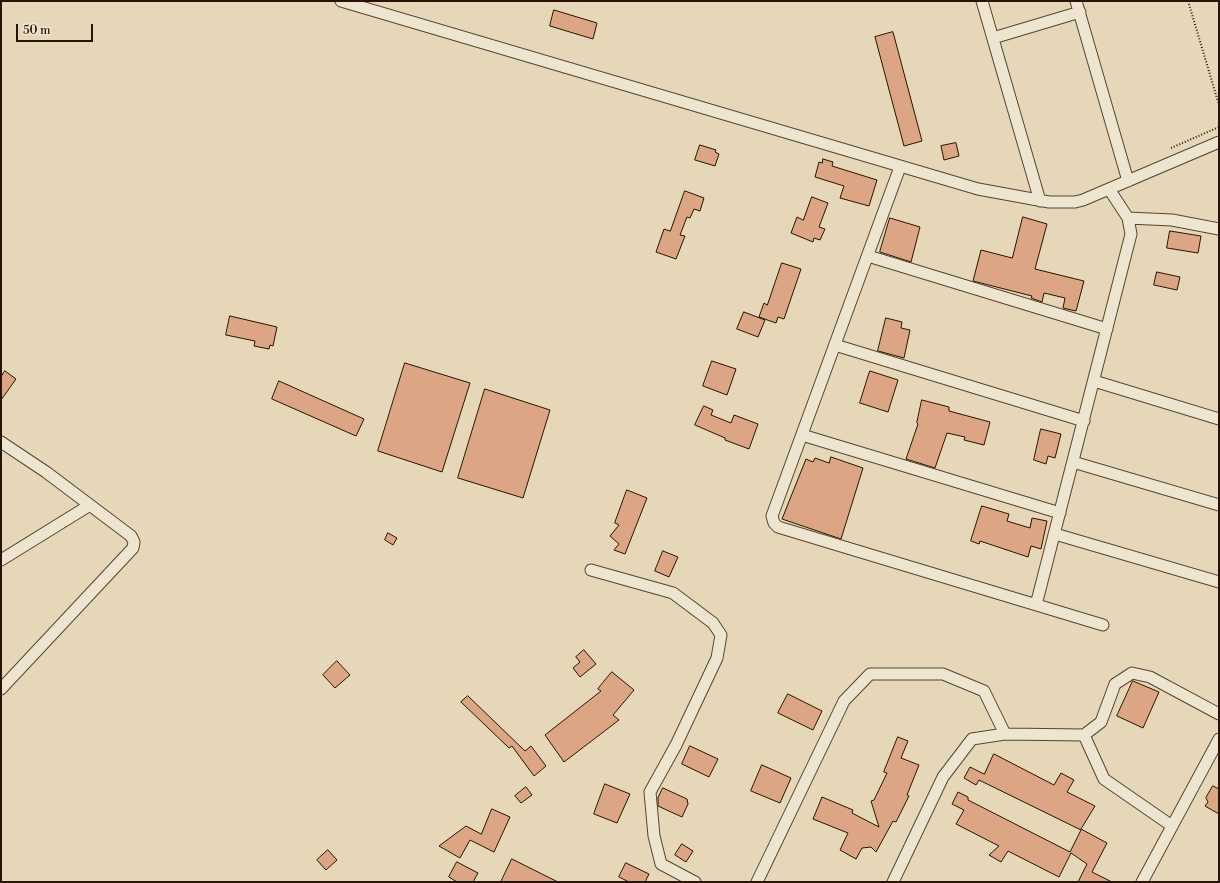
<!DOCTYPE html>
<html>
<head>
<meta charset="utf-8">
<style>
	body { margin:0 }
	#map { position:relative; width:1220px; height:883px; overflow:hidden; background:#e5d7b7; font-family:"Libre Bodoni",serif }
	canvas { display:block }
	.frame { position:absolute; inset:0; border:2px solid #271400; pointer-events:none }
	.scale { position:absolute; left:16px; top:24px; width:77px; height:18px; box-sizing:border-box; border:2px solid #271400; border-top:0; padding-left:5px; font-size:12px; line-height:14px; white-space:nowrap; color:#271400; -webkit-text-stroke:3px #eee5d0; paint-order:stroke }
</style>
</head>
<body>
<div id="map">
<canvas width="1220" height="883"></canvas>
<div class="frame"></div>
<div class="scale">50 m</div>
</div>
<script>
const c = document.querySelector('canvas').getContext('2d');
c.lineJoin = 'round';
function fillPath(path, color) { c.fillStyle = color; c.fill(path, 'evenodd'); }
function stroke(path, color, width, dash) { c.strokeStyle = color; c.lineWidth = width; c.lineCap = dash ? 'butt' : 'round'; c.setLineDash(dash || []); c.stroke(path); }
const building = new Path2D(`
	M554,10L597,23L593,39L550,26Z
	M893,32L922,141L904,146L875,37Z
	M956,143L959,156L944,160L941,146Z
	M700,145L716,150L715,152L719,154L715,166L695,160Z
	M823,159L833,162L832,166L877,180L869,206L840,198L844,186L815,177L819,162L822,163Z
	M685,191L704,198L700,211L694,209L690,218L687,217L680,235L685,236L676,259L656,252L664,229L670,231Z
	M812,197L828,203L819,227L825,229L820,240L814,238L813,242L791,233L797,217L803,220Z
	M1023,217L1047,224L1035,269L1084,281L1076,311L1063,308L1065,298L1044,293L1042,302L1031,298L1032,296L973,281L981,250L1012,258Z
	M890,218L920,227L911,262L880,252Z
	M1170,231L1201,236L1198,253L1167,248Z
	M782,263L801,269L784,319L778,317L776,323L759,317L764,303L767,305Z
	M1157,272L1180,277L1177,290L1154,285Z
	M744,312L765,320L758,337L737,329Z
	M230,316L277,327L273,346L270,345L269,349L254,346L255,341L226,335Z
	M886,318L902,322L901,328L910,330L904,358L878,351Z
	M712,361L736,369L727,395L703,386Z
	M405,363L470,383L442,472L378,451Z
	M5,371L16,379L1,400V377Z
	M870,371L898,380L888,412L860,403Z
	M279,381L364,419L356,436L272,399Z
	M485,389L550,410L523,498L458,478Z
	M922,400L949,407V411L990,422L984,445L964,440L965,437L947,433L935,468L906,459L918,424L917,423Z
	M704,406L713,410L711,415L731,423L734,415L758,424L749,449L725,440V438L695,425Z
	M1041,429L1061,434L1055,458L1048,456L1046,464L1034,460Z
	M831,457L863,468L841,539L782,519L806,459L813,462L815,458L829,463Z
	M627,490L647,498L625,554L614,550L619,544L610,536L619,525L615,523Z
	M982,506L1009,514L1007,521L1030,528L1032,518L1047,521L1041,549L1031,546L1028,557L980,541L979,544L971,541Z
	M388,533L397,538L393,545L385,540Z
	M663,551L678,557L669,577L655,571Z
	M584,650L596,664L580,677L573,668L580,662L576,657Z
	M337,661L350,675L335,688L323,675Z
	M612,672L634,690L613,715L619,720L564,762L545,735L601,691L598,689Z
	M1133,681L1159,692L1143,728L1117,716Z
	M788,694L822,711L813,730L778,713Z
	M468,696L525,751L531,746L546,766L534,776L512,746L509,748L461,702Z
	M898,737L908,741L901,758L919,765L907,795L909,796L896,822L893,821L876,852L871,847L862,848L856,859L840,850L848,833L813,819L822,797L853,810L852,813L879,827L871,801L874,800L887,773L884,772Z
	M690,746L718,759L709,777L682,764Z
	M994,754L1054,785L1061,773L1074,780L1067,792L1095,806L1081,829L1107,843L1092,872L1112,882H1078L1087,864L1071,853L1059,877L1008,851L1001,862L989,855L999,846L956,824L964,810L952,804L958,792L968,797V800L1070,852L1081,830L979,780L976,785L964,778L970,767L984,774Z
	M762,765L791,778L780,803L751,791Z
	M605,784L630,794L617,823L594,814Z
	M1213,786L1219,789V814L1205,806L1208,802L1206,798Z
	M526,787L532,795L521,803L515,796Z
	M663,788L687,799L688,804L682,817L658,806V798Z
	M492,809L510,817L494,852L470,840L460,858L439,846L466,826L481,834Z
	M682,844L693,851L686,862L675,855Z
	M328,850L337,860L326,870L317,860Z
	M512,859L558,882H501Z
	M457,862L478,873L473,882H457L449,877Z
	M626,863L649,874L645,882H629L619,877Z`);
const path = new Path2D(`
	M1188,1L1219,105
	M1171,148L1219,127`);
const street = new Path2D(`
	M341,1L978,189L1049,202H1075L1083,200L1219,142
	M982,1L1040,201
	M1076,1L1128,181
	M993,38L1080,12
	M900,167L772,516L774,523L778,527L1103,625
	M1128,218L1172,220L1219,229
	M868,256L1107,329
	M835,345L1084,421
	M1094,381L1219,419
	M802,435L1060,513
	M1,442L46,472L131,536L134,542L133,548L1,689
	M1073,462L1219,505
	M1055,534L1219,582
	M1,560L90,505
	M591,570L673,593L713,623L721,635L717,658L676,745L650,792L654,836L661,864L695,882
	M1036,605L1131,234L1128,218L1109,189
	M1084,735L1104,779L1172,826
	M757,882L844,701L870,674H943L984,691L1005,734
	M893,882L943,777L972,739L1005,734L1084,735L1101,722L1115,684L1132,673L1150,677L1219,714
	M1142,882L1219,739`);
fillPath(building, '#dca685');
stroke(building, '#271400', 1);
stroke(street, '#56452e', 13);
stroke(path, '#271400', 2, [1, 2]);
stroke(street, '#eee5d0', 11);
</script>
</body>
</html>
